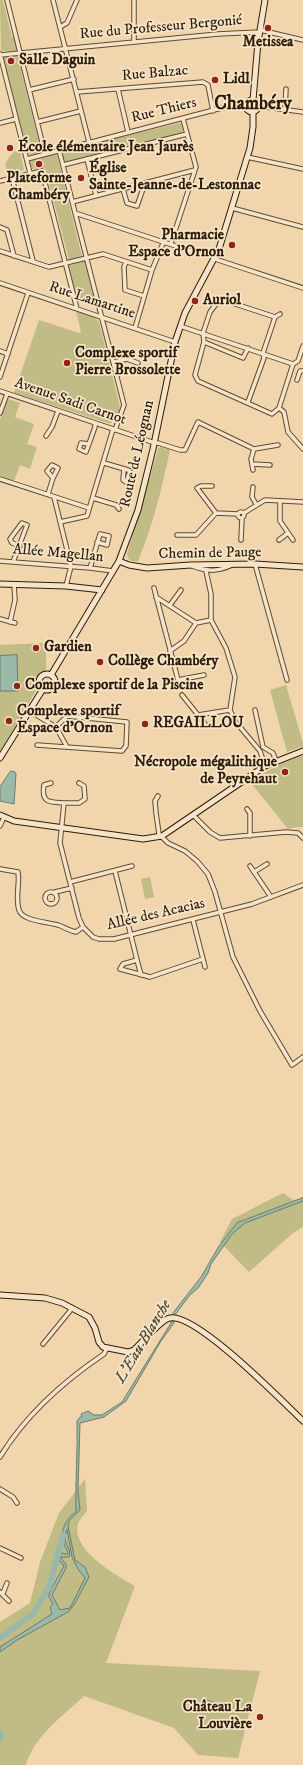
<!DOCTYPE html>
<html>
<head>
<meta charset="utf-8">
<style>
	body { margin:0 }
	canvas { display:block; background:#f1d5ad }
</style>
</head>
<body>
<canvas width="303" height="1765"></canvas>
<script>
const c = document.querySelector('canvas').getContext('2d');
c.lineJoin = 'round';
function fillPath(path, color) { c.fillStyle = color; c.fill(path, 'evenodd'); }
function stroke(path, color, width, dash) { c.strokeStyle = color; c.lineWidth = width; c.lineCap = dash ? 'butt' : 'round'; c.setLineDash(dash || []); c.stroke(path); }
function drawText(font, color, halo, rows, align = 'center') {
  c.font = font + ' "IM FELL DW Pica",serif'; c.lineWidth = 3.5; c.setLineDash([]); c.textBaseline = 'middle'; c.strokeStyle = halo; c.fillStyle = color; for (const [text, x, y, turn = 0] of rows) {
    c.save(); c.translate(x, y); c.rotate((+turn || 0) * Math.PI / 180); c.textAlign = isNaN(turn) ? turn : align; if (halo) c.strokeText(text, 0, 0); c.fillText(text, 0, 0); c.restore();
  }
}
const green = new Path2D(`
	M0,0H3L12,38L15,37L17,48L16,51H1Z
	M17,55L41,150L39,153L31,155L28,154L3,58L5,56Z
	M180,123L182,124L183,130L182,133L67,163L64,160L62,154L65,150Z
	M15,151H20L24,170L8,174L5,164L10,156Z
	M55,154L57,155L82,257L69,260L45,168L32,169L30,162L31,160Z
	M83,260L85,261L96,305L95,306L76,299L68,266L69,263Z
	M76,311L95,318L99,322L120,407L117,417L111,419L112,423H108L14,393L39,320L79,333L81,332Z
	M9,399L20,403L15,417L34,424L27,444L37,447L30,469L20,465L14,481L0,477V420L6,401Z
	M160,447L170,450C162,488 153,525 138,561C131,562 128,561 127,554L158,449Z
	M46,643V671C37,674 36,679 37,689L0,753V645Z
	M286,685L303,743V746L287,752L270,690Z
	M303,755V827H297L288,829L250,782C267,771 283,761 303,755Z
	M150,877L154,897L145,899L141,879Z
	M283,1193L293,1200L303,1198V1227L293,1233L249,1272L220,1242L232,1219Z
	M85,1479L87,1511C84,1515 79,1520 78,1524C71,1550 116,1575 135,1586L106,1663L260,1671L238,1758L198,1755L174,1728L84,1696C63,1716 34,1736 26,1765H0V1622L30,1603L40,1562L59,1513Z`);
const water = new Path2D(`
	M17,655L18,691H0V656Z
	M11,771L15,772L16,774L14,804L0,801V787Z
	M303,1198V1201L245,1223L232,1234L211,1264L208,1273L198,1288L190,1295L174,1316V1323L161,1341L126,1401L104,1417L80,1423L78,1491L80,1510L69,1521L68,1526L75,1560L85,1567L89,1577L74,1605L68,1612L17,1640L0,1652V1647L52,1614L50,1607L53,1604L49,1597V1593L64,1566L61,1562L56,1560L57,1555L60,1553L67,1554L68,1552C58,1538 62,1521 76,1512C75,1482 78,1451 77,1421L80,1417H82L81,1414L88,1411L94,1415H102L122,1402L171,1323L173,1313L201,1277L219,1246L237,1223ZM67,1530L72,1557L78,1569L85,1578L70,1608L60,1610L52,1595L66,1568V1564L60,1557H69C73,1547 60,1544 67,1530Z
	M206,1700L228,1707L227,1711L224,1712L203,1708L201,1706L202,1702Z`);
const river = new Path2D(`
	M0,1638L33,1614L49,1587L63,1535
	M0,1733L1,1736L0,1739`);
const street = new Path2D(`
	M7,0L45,154
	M53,0L89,142
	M134,0V42
	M60,27L67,23L77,0
	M260,30L303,40
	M0,54L30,173
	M0,55L218,34L259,32
	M118,89L128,132
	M29,90L74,79
	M77,92L203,82L208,85L213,111
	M258,106L303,112
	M285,110L286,89
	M37,122L81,111
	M0,123L16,119
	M59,150L124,405L115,430
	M247,157L303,169
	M27,159L233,105H246
	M87,159L96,195
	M63,165L187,134
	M12,178L33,261
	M0,181L42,171L77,309
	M123,189L127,203L137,206L145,183
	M72,202L195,170
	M232,208L303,227
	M75,213L197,253
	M0,227L7,230L14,256
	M171,243L196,167L183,119
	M0,251L49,267L103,254L152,270
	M215,259L303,288
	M126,262L124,267L125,290L144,296
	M0,283L175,342
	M275,317L280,314
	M180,326L293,364
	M135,328L152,270L164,241
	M204,342L243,358L248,348
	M0,351L8,354
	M114,362L127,359L138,363
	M293,364L298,361L303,346
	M0,377L28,293
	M297,380L300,371H303
	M0,391L155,443H158L180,450H185L198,422L254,449L278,445
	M248,402L264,358L263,353L275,317L220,299L210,312L203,333L204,342L195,375L198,381L272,414L279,408L293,364
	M279,408L284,412L288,432L303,449
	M0,413L7,394
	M46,436L52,427L58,411
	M89,444L81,443L79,449L86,452L95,427V423
	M104,463L128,470L130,471L126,482L123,480L124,469
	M252,464L270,465
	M253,470L251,459L254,449
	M0,479L89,508
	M212,486H201L197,488L216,513
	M253,487L252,497L256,504
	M48,494L53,478L47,471L52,465L58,468L53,478
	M54,497L71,566L66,586
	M93,498L116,505L119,509
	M280,501V521L293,540
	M238 515a3 3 0 1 1 6 0a3 3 0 1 1-6 0Z
	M216,513L238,514
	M244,513L265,500L303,502
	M60,522L87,516L113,429
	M177,535H196L216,513
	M241,540L242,518
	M279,540L288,533
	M0,561L90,568L113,571
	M13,562L27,525L22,523L10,539L12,543L20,546
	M255,564L287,680
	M192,566C206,571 216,572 230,566
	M90,568L100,534L109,536L107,545L97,542
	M206,571L211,594V620L226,648L235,677L230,710L235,721L260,751L265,766
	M154,588L178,680L204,675
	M156,597L196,623
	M170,605L181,590
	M0,619L15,623
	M10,622L15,600L14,584
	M170,651L184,641L196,623L211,620
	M182,695L198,715L230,710
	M28,710L56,727L67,716L127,722L126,746L122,751L37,745
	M255,710L263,747L273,753L276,761
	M198,715L205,724
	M56,727L67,747
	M51,783L44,785C41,803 49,802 64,803
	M79,783L84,786L85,799L79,803H64L60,843L79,918L83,927L93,937L99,939H114L252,904L303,885
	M158,796L155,801L156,813L159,834L168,843L185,851L197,861L208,874L215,892L233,957L260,1011L292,1065L303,1057
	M247,809L250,813V836
	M193,815L210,832L220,838L286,832L298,833L303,838
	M0,826L4,817
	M250,866L271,897
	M0,869L18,872C20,884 15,897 19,910C22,921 48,922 58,925C64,927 70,931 76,932L83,927
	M115,871L137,960L123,964L120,969L150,977L203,959L193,920
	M254,872L267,864
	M70,882L132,866
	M45 898a6 6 0 1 1 12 0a6 6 0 1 1-12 0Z
	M55,892L72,888
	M203,959L205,967
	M137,960L141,975
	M43,1344L70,1311L71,1307
	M0,1457C25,1416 64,1381 104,1354L107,1348
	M0,1489L13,1497L17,1503
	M0,1548L21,1558
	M0,1592L9,1601
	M3,1593L7,1583`);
const secondary = new Path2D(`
	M246 106a6 6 0 1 1 12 0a6 6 0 1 1-12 0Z
	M253,100L258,42L265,0
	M119,561L129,565L147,568L191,565L255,564L303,567
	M0,584L66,586L102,590
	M39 682a8 8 0 1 1 16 0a8 8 0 1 1-16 0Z
	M51,675L119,561L138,510L153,449L175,342L185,313L219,249L250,148L253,127V112
	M0,758L43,689
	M0,815L14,821L143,839L162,836L265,766L303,751
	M0,1295L45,1298L62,1303L89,1317L95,1328L99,1342L103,1347L128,1352L134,1350C142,1343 161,1319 170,1318C196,1313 281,1400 303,1421`);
const markers = [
	[268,28,4,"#8f2418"],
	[11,61,4,"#8f2418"],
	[215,80,4,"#8f2418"],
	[10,148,4,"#8f2418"],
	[39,164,4,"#8f2418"],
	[81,178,4,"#8f2418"],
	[232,245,4,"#8f2418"],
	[195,301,4,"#8f2418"],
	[67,363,4,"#8f2418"],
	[36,648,4,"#8f2418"],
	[100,662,4,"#8f2418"],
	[17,686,4,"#8f2418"],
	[9,721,4,"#8f2418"],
	[145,724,4,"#8f2418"],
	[285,772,4,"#8f2418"],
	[260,1717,4,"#8f2418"]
];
const streetNames = [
	["Rue du Professeur Bergonié",161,28,-5],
	["Rue Balzac",155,74,-5],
	["Rue Thiers",164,111,-14],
	["Rue Lamartine",92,301,18],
	["Avenue Sadi Carnot",70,402,19],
	["Route de Léognan",138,454,-77],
	["Allée Magellan",58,554,5],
	["Chemin de Pauge",210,554,-1],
	["Allée des Acacias",156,915,-13]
];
const poiNames = [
	["Metissea",268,43,"center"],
	["Salle Daguin",19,61],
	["Lidl",223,80],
	["École élémentaire Jean Jaurès",18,148],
	["Église",89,169],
	["Sainte-Jeanne-de-Lestonnac",89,186],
	["Plateforme",39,179,"center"],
	["Chambéry",39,196,"center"],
	["Pharmacie",224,236,"right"],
	["Espace d'Ornon",224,253,"right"],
	["Auriol",203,301],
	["Complexe sportif",75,354],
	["Pierre Brossolette",75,371],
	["Gardien",44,648],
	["Collège Chambéry",108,662],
	["Complexe sportif de la Piscine",25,686],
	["Complexe sportif",17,712],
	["Espace d'Ornon",17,729],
	["REGAILLOU",153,724],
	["Nécropole mégalithique",277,763,"right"],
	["de Peyrehaut",277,780,"right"],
	["Château La",252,1708,"right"],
	["Louvière",252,1725,"right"]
];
const waterNames = [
	["L'Eau Blanche",144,1342,-59]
];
const districtNames = [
	["Chambéry",253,105]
];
fillPath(green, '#c1bb85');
fillPath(water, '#9bb9a9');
stroke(water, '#6f7b68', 1);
stroke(river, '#9bb9a9', 6);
stroke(street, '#5f4b30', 5.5);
stroke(secondary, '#2e1d07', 7);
stroke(street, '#f6e4ca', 3.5);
stroke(secondary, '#f6e4ca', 5);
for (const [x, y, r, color] of markers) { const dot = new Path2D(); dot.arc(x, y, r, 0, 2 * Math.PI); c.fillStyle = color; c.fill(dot); stroke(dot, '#f6e4ca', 1.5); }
drawText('15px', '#2e1d07', '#f6e4ca', streetNames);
drawText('bold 15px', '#2e1d07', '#f6e4ca', poiNames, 'left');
drawText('italic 16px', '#4f4c38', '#f6e4ca', waterNames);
drawText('bold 19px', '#2e1d07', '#f6e4ca', districtNames);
</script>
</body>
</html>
